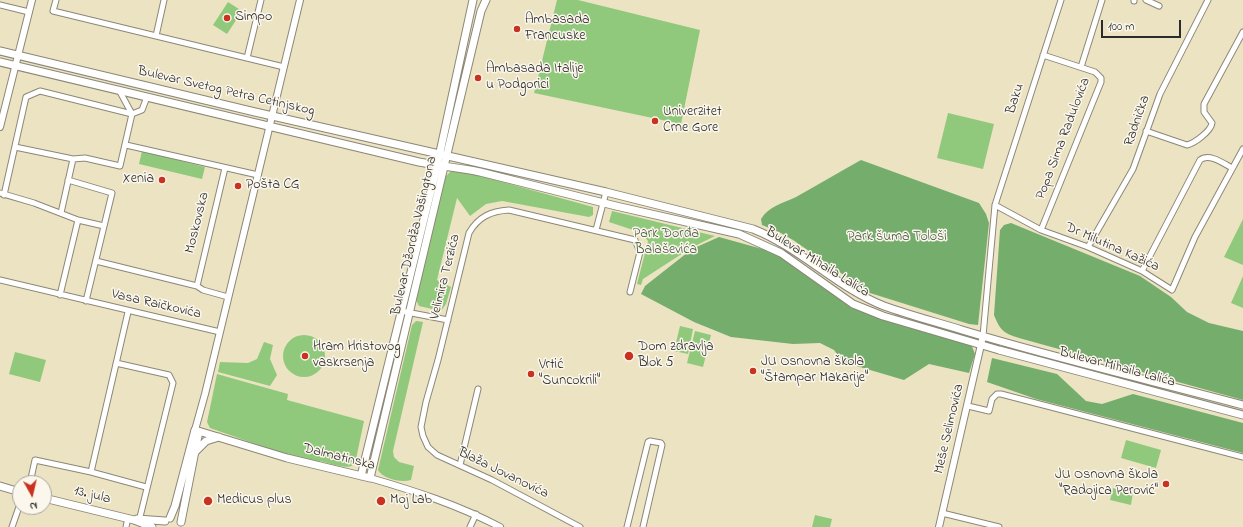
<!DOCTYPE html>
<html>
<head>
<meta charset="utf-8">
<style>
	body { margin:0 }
	#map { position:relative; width:1243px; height:527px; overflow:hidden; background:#ece3c3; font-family:"Indie Flower",sans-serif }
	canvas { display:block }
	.north { position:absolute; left:12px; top:475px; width:40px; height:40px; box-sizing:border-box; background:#fbf7ec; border:1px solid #a8a59f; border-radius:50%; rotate:172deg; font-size:11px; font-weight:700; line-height:16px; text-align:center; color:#2b2b2b }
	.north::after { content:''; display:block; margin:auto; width:14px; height:18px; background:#c8321e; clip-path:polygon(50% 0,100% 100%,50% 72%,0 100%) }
	.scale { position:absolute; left:1101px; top:20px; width:80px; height:18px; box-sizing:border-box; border:2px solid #2b2b2b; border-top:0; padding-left:5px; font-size:12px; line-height:14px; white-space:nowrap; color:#2b2b2b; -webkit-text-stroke:3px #fbf7ec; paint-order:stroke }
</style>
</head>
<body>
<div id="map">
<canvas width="1243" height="527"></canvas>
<div class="north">N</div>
<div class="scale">100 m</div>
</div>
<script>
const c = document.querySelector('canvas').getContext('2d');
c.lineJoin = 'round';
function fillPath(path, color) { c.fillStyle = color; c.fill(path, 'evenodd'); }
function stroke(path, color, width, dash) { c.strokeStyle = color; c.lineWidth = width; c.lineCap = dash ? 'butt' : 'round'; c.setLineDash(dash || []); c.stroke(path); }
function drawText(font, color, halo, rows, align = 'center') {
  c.font = font + ' "Indie Flower",sans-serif'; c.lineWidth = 3; c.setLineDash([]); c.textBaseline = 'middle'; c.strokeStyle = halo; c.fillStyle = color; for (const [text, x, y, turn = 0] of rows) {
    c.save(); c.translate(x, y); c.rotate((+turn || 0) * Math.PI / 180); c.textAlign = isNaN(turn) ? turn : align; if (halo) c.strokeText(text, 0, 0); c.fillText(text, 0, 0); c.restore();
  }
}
const green = new Path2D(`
	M557,0H578L700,30L681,124L534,93Z
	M228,2L242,11L227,34L213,25Z
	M948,113L994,124L983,169L937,158Z
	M142,151L205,167L202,179L139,164Z
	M459,170L593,207V215L589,217L502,201L486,204L470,216L457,198L437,280L451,287L446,304L441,311L419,306L416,300L445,177L450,172Z
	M612,211L715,236L691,248L643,279L641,285L637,284L648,241L642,233L609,222Z
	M1243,219V265L1224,257Z
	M1243,276V308L1231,303Z
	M416,321L423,322L393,451L394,457L399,462L414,466L411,480C401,483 383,479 378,470L412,325Z
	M680,326L693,329L688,354L674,351Z
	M695,331L711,335L703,367L687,363Z
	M283 356a21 21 0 1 1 42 0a21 21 0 1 1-42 0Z
	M264,342L273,345L270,359L277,375L270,386L218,372L220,362L248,363L257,359Z
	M15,352L46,360L40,382L9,374Z
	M217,374L288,394L287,400L364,421L355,464C347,471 330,463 320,461L319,464L298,459L210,428L207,422Z
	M1126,440L1161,450L1156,468L1121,458Z
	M1113,488L1133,492L1131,505L1110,500Z
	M815,515L832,519L830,527H812Z`);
const forest = new Path2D(`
	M861,160L979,203L986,214L989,223L978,325L969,324L870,293L793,240L779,232L762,225L761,219C769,206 783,203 796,197C818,185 839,172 861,160Z
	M1011,223L1140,276L1171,297L1187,312L1209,323L1243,331V400L1019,338C1003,333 1000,330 994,315L1000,230L1004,225Z
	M719,237L773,252L828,291L856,307L971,344L975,354L969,373L929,364L904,380L843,362L834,350L820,343L793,344L731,337L694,322L641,294L645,286L692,249Z
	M992,358L1057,374L1086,401L1102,404L1133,394L1243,423V453L1036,399L987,382Z`);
const minor = new Path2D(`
	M56,0L53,11L284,67
	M1146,0L1159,6
	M1134,1V0
	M0,5L29,12
	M156,36L164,0
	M247,58L261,0
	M1081,67L1102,0
	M119,90L132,114
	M1146,131L1187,145C1195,143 1211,131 1212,123L1204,112V104L1243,32
	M126,145L258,175
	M15,147L73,159L85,158L120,166L132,114
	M225,168L197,286L203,290L228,297
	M68,180L112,193L86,301
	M0,193L34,203L78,220L104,226
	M4,195L26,97L40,91L132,114L142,110L147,97
	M995,205L1041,230L1088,247L1142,271L1172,290L1195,237L1243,149
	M61,213L73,159
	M596,230L606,192
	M1041,230L1101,82V78L1095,72L1043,55
	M1088,247L1133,169L1160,94L1208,0
	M96,261L197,286
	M1142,271L1200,160C1209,153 1223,163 1232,168
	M0,280L220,332
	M60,295L78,220
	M401,311L448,320
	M983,336L995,205L1061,0
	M116,363L169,375L173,383L139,521
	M968,406L989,411L992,399L997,394H1001L1243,457
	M460,465L478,389
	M91,472L128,312
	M30,483L35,460L91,472L146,487
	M942,513L999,527
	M12,527L20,504
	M126,527L128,518
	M470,527L476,514
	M580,527L492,480L437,455L428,447L423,436L421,427L426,402L438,360L469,233C478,217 491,211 509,210L635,240L640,252L630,292
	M627,527L648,442L650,441L661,443L662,445L643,527`);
const tertiary = new Path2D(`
	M0,127L32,0
	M195,430L205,394L300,0
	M370,478C415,491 458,505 500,527
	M939,527L983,336`);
const secondary = new Path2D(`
	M0,51L255,112L606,192L753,229C801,248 836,287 884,306C909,315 936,322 962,330C1055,358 1149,380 1243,405
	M0,62L419,162C440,166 460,168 480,172L616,206L739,234L781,253L853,304L883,316L999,350L1243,415
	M195,452L206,441L219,437
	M361,476L437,166L473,0
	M0,486L20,492
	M44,498L134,520L152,527
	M170,518L175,506L195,430L287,458L370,478L481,11L486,0
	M137,519L165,521
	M181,522L198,436`);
const markers = [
	[227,18,4,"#c8321e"],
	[517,29,4,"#c8321e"],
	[478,78,4,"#c8321e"],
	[655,121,4,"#c8321e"],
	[162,180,4,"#c8321e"],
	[238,186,4,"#c8321e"],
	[305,356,4,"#c8321e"],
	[629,356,5,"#c8321e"],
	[753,371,4,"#c8321e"],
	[531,374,4,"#c8321e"],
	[1166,484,4,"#c8321e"],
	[208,501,5,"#c8321e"],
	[381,501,5,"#c8321e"]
];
const poiNames = [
	["Simpo",235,18],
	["Ambasada",525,21],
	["Francuske",525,37],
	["Ambasada Italije",486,70],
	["u Podgorici",486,86],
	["Univerzitet",663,113],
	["Crne Gore",663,129],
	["Xenia",154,180,"right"],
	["Pošta CG",246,186],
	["Hram Hristovog",313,348],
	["vaskrsenja",313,364],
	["Dom zdravlja",638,348],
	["Blok 5",638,364],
	["JU Osnovna škola",761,363],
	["\"Štampar Makarije\"",761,379],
	["Vrtić",539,366],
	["\"Suncokrili\"",539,382],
	["JU Osnovna škola",1158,476,"right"],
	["\"Radojica Perović\"",1158,492,"right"],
	["Medicus plus",217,501],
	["Moj Lab",390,501]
];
const streetNames = [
	["Bulevar Svetog Petra Cetinjskog",226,92,13],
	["Baku",1016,99,-72],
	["Radnička",1138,121,-71],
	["Popa Sima Radulovića",1064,139,-69],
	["Moskovska",198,223,-76],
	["Bulevar Džordža Vašingtona",415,236,-77],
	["Dr Milutina Kažića",1112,248,24],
	["Bulevar Mihaila Lalića",817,263,32],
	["Velimira Terzića",446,277,-76],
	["Vasa Raičkovića",156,305,13],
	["Bulevar Mihaila Lalića",1117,368,15],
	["Meše Selimovića",950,429,-77],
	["Dalmatinska",339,458,14],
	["Blaža Jovanovića",503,474,26],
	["13. jula",92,496,14]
];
const parkNames = [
	["Park Đorđa",666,235],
	["Balaševića",666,251],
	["Park šuma Tološi",897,238]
];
fillPath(green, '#91c97c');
fillPath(forest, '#74ad6c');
stroke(minor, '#8c8777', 7);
stroke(tertiary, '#8c8777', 8);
stroke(secondary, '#8c8777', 9);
stroke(minor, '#fff', 5);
stroke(tertiary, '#fff', 6);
stroke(secondary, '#fff', 7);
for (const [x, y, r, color] of markers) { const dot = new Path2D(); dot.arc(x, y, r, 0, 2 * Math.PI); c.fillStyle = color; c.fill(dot); stroke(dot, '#fbf7ec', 1.5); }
drawText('14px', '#2b2b2b', '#fbf7ec', poiNames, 'left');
drawText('14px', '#2b2b2b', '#fbf7ec', streetNames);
drawText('14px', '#4a5a43', '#fbf7ec', parkNames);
</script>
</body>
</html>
